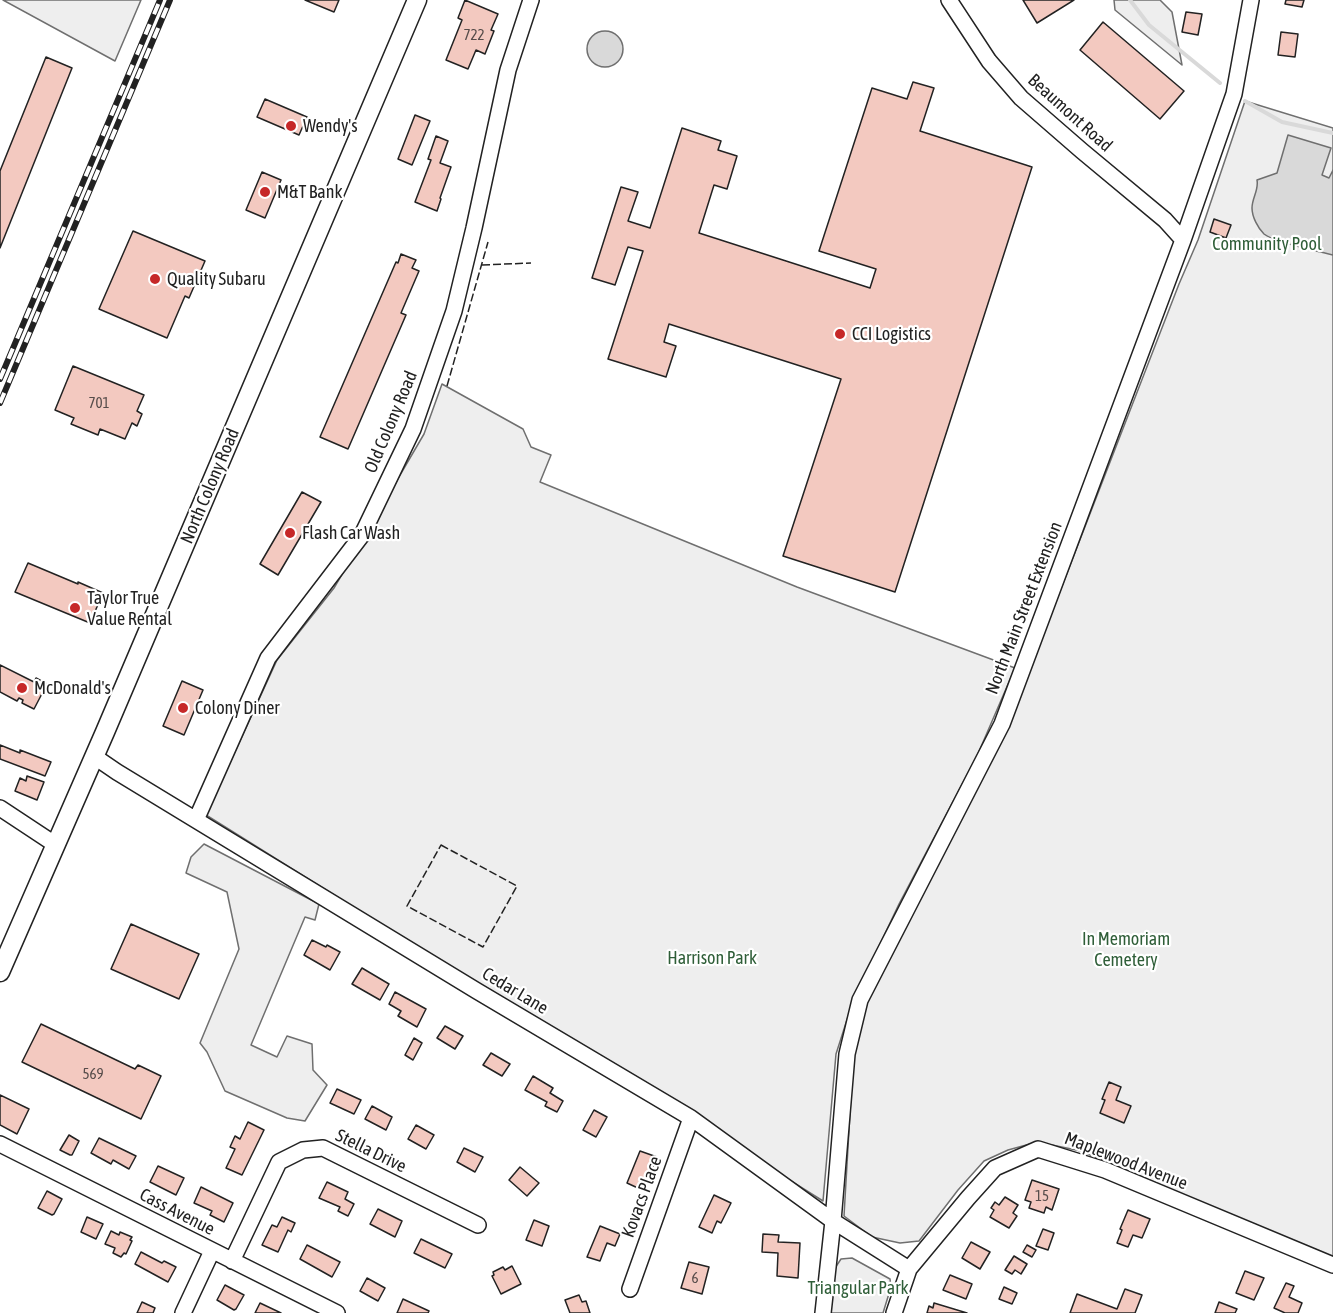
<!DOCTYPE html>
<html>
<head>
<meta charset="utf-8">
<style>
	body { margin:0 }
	canvas { display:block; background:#fff }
</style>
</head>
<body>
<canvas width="1333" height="1313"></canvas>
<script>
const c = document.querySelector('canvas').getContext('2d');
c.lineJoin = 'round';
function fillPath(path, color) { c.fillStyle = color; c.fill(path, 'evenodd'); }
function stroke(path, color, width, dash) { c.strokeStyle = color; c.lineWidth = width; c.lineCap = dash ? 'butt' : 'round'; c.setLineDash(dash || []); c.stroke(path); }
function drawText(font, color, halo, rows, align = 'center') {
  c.font = font + ' "Asap Condensed",sans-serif'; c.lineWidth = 4.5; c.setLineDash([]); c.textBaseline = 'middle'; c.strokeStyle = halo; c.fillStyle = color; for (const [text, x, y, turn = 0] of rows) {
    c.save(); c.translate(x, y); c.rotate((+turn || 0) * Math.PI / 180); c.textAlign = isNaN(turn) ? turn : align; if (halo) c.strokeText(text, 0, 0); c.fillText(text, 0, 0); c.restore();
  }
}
const green = new Path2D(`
	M3,0H141L115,61Z
	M1114,0H1160L1172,12L1182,65L1115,10Z
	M1245,101L1333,128V1259L1081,1151L1052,1145L1030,1144L1008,1150L984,1161L958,1190L919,1241L900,1243L872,1237L844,1216L854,1044L865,1004L1012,715L1179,284L1198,240Z
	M442,384L523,429L531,447L551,455L540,482L797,587L1015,668L977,756L899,904L853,1001L836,1054L823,1201L206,815L277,660L334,588L424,434Z
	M204,844L319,904L315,920L305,917L251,1045L277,1057L287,1036L312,1044L313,1070L327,1085L305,1121L287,1118L225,1091L207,1052L200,1043L239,949L227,892L186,873L191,857Z
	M852,1258L890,1279L891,1287L883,1313H830L835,1268L841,1259Z`);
const water = new Path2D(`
	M587 49a18 18 0 1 1 36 0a18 18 0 1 1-36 0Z
	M1288,135L1331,148L1322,175L1329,178L1333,170V255C1318,251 1275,243 1264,234C1258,228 1252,217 1252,208C1252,198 1259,190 1257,180L1277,173Z`);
const stream = new Path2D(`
	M1130,0L1149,25L1220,83
	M1245,101L1282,122L1333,133`);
const building = new Path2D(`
	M305,0H339L334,12Z
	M465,0L498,14L491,30L494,31L485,54L476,50L468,69L446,60L462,20L458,18Z
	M1023,0H1074L1037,23Z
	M1286,0H1304L1302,7L1285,4Z
	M1186,12L1202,14L1198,35L1182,32Z
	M1103,22L1184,91L1160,119L1080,50Z
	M1281,32L1298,34L1295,57L1278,55Z
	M46,57L72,68L0,248V171Z
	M913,82L934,88L920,131L1032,167L895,592L783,556L841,379L669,324L664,342L676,346L666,377L608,359L643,251L628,247L615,285L592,278L621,187L638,192L628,221L650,228L682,128L721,141L718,150L737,156L727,189L714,185L699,233L870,288L876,269L819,251L872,88L907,99Z
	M265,99L307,117L299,135L257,117Z
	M415,115L430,121L412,165L398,159Z
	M436,136L448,141L440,163L451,167L440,198L441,199L437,211L415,202L431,160L428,159Z
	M262,172L281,180L265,218L246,210Z
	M1214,219L1231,225L1226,238L1210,232Z
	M133,231L205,261L189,298L185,296L167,338L99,309Z
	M401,254L416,260L412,268L419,271L401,313L406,315L348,449L320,437L396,262L398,263Z
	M73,366L144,395L137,411L142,414L137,426L132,423L125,439L100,429L98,435L71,424L74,418L55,410Z
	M302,492L321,502L278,575L260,564Z
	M28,563L78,584V582L103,593L90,623L15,592Z
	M0,665L34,682L36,678L47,684L34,709L22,703L23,700L19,698L17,701L0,692Z
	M182,681L203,690L184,735L163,726Z
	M0,745L20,753V750L51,762L45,776L0,759Z
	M27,776L44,782L37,800L15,791L20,778L26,781Z
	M131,924L199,954L179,999L111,969Z
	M312,940L326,947L327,945L340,952L330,970L304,955Z
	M362,968L389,984L380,1000L352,984Z
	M395,992L426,1009L417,1027L398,1016L401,1011L389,1004Z
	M41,1024L135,1069L138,1065L161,1076L141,1119L22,1062Z
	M445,1026L463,1036L455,1049L437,1038Z
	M414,1038L422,1043L413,1060L405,1055Z
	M491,1053L510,1064L502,1076L483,1065Z
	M533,1076L553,1088L550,1093L563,1101L557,1112L545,1106L547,1102L525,1090Z
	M1109,1082L1121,1087L1116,1100L1131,1106L1124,1123L1100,1113L1105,1100L1102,1099Z
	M337,1089L361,1100L354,1114L330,1103Z
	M0,1095L29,1109L17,1134L0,1125Z
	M372,1106L392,1117L386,1130L365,1119Z
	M594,1110L607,1117L596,1137L583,1130Z
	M248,1122L264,1130L242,1175L226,1168L235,1149L230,1147L235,1136L240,1139Z
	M416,1125L434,1135L426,1149L408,1139Z
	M69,1135L79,1141L72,1155H70L60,1150Z
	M99,1138L136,1156L129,1169L113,1160L111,1164L91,1153Z
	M464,1148L483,1157L475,1172L457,1162Z
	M640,1151L657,1157L646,1183L643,1182L640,1189L627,1183Z
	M158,1166L184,1178L176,1195L150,1182Z
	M520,1167L539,1183L527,1196L509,1180Z
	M1032,1180L1059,1189L1052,1210L1046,1207L1044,1213L1029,1208L1031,1202L1025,1200Z
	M327,1182L348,1192L345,1199L354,1204L348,1216L338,1211L340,1207L319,1198Z
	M201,1187L233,1203L224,1222L210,1215L212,1211L194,1203Z
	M47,1191L62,1199L54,1214L52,1215L38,1208Z
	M714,1195L731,1203L721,1223L717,1221L712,1233L699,1227Z
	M1005,1197L1018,1205L1013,1213L1017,1216L1009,1228L990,1217L994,1210L991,1208L995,1202L999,1205Z
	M378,1209L402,1221L395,1237L370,1224Z
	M1128,1210L1150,1219L1142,1238L1133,1235L1128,1247L1117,1243L1122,1230L1120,1229Z
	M87,1217L103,1224L96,1239L81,1232Z
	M282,1217L295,1223L291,1232L288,1230L278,1252L262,1245L272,1225L277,1227Z
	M534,1220L549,1226L542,1246L526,1240Z
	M600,1226L620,1234L615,1246L607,1243L600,1261L587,1257Z
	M1043,1229L1054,1233L1048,1250L1036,1246Z
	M111,1231L119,1235L120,1232L132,1237L130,1240L132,1241L126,1254L124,1253L121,1257L113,1253L115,1248L105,1244Z
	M763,1234L779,1235L778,1242L800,1243L798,1278L777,1276L778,1253L762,1252Z
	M421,1239L452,1254L445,1268L414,1253Z
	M971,1242L990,1252L980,1269L962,1258Z
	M307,1245L340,1262L332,1277L300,1259Z
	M1027,1245L1036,1250L1032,1257L1023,1252Z
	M141,1252L162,1263L164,1261L176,1267L168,1282L135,1264Z
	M1014,1256L1027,1264L1021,1274L1015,1270L1012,1274L1005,1270Z
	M689,1262L709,1267L702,1294L681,1288Z
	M512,1266L521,1284L501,1294L492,1276L494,1275L493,1272L503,1267L505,1270Z
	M1245,1271L1264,1278L1254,1300L1236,1293Z
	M950,1275L972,1284L966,1299L943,1290Z
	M367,1278L385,1288L378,1301L360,1291Z
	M1286,1283L1294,1286L1289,1297L1302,1303L1298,1313H1285L1274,1308Z
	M225,1285L244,1295L236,1309L234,1310L217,1300Z
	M1004,1287L1017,1293L1012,1304L999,1299Z
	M1125,1289L1142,1295L1135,1313H1070L1077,1294L1117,1309Z
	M579,1295L582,1302L586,1301L590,1313H570L565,1300Z
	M403,1299L429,1311L428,1313H397Z
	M142,1302L155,1308L153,1313H137Z
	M1219,1302L1237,1309L1235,1313H1215Z
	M260,1303L281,1313H255Z
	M934,1303L967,1313H927L929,1306L933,1308Z`);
const minor = new Path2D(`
	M949,0L989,61L1021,98L1082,151L1165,220L1183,240
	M95,757L117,772L477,991L691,1118L833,1221L909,1269
	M0,808L56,845
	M196,820L268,658L362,535L413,429L454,311L474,228L508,70L531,0
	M0,1144L337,1313
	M232,1261L279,1162L303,1150L323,1148L478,1225
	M630,1289L691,1118
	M183,1313L212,1251
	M823,1313L833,1221L847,1054L860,1000L1002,724L1183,240L1234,94L1251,0
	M894,1313L909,1269L968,1198L995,1168L1038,1149L1105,1170L1333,1265`);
const major = new Path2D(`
	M0,972L105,732L417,0`);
const rail = new Path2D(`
	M0,379L160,0
	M0,403L170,0`);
const fence = new Path2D(`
	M482,265L531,263
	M447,386L488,242
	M441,845L517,886L483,947L407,906Z`);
const markers = [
	[291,126,6,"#c62828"],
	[265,192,6,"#c62828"],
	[155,279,6,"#c62828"],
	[840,334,6,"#c62828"],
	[290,533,6,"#c62828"],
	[75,608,6,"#c62828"],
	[22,688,6,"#c62828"],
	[183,708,6,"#c62828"]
];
const numberNames = [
	["722",474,35],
	["701",99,403],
	["569",93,1074],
	["15",1042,1196],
	["6",695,1278]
];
const streetNames = [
	["Beaumont Road",1070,113,42],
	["Old Colony Road",391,422,-67],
	["North Colony Road",210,486,-67],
	["North Main Street Extension",1024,608,-69],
	["Cedar Lane",515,991,31],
	["Stella Drive",371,1151,26],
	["Maplewood Avenue",1126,1161,21],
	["Kovacs Place",642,1197,-70],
	["Cass Avenue",177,1212,27]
];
const poiNames = [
	["Wendy's",303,126],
	["M&T Bank",277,192],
	["Quality Subaru",167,279],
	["CCI Logistics",852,334],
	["Flash Car Wash",302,533],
	["Taylor True",87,598],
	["Value Rental",87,619],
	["McDonald's",34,688],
	["Colony Diner",195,708]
];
const parkNames = [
	["Community Pool",1267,244],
	["In Memoriam",1126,939],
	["Cemetery",1126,960],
	["Harrison Park",712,958],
	["Triangular Park",858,1288]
];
fillPath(green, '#eee');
stroke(green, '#6f6f6f', 1.5);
fillPath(water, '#d9d9d9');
stroke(water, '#6f6f6f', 1.5);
stroke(stream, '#d9d9d9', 4);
fillPath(building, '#f3c9c0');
stroke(building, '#222', 1.5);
stroke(minor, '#222', 18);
stroke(major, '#222', 21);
stroke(minor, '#fff', 15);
stroke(major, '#fff', 18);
stroke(rail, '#222', 6);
stroke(rail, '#fff', 4, [11]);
stroke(fence, '#222', 1.5, [8, 3]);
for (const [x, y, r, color] of markers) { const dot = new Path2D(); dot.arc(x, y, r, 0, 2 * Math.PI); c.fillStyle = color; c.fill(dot); stroke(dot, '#fff', 2); }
drawText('15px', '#564c4a', null, numberNames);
drawText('18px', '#222', '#fff', streetNames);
drawText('18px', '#222', '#fff', poiNames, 'left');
drawText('18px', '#2f5e38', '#fff', parkNames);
</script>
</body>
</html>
